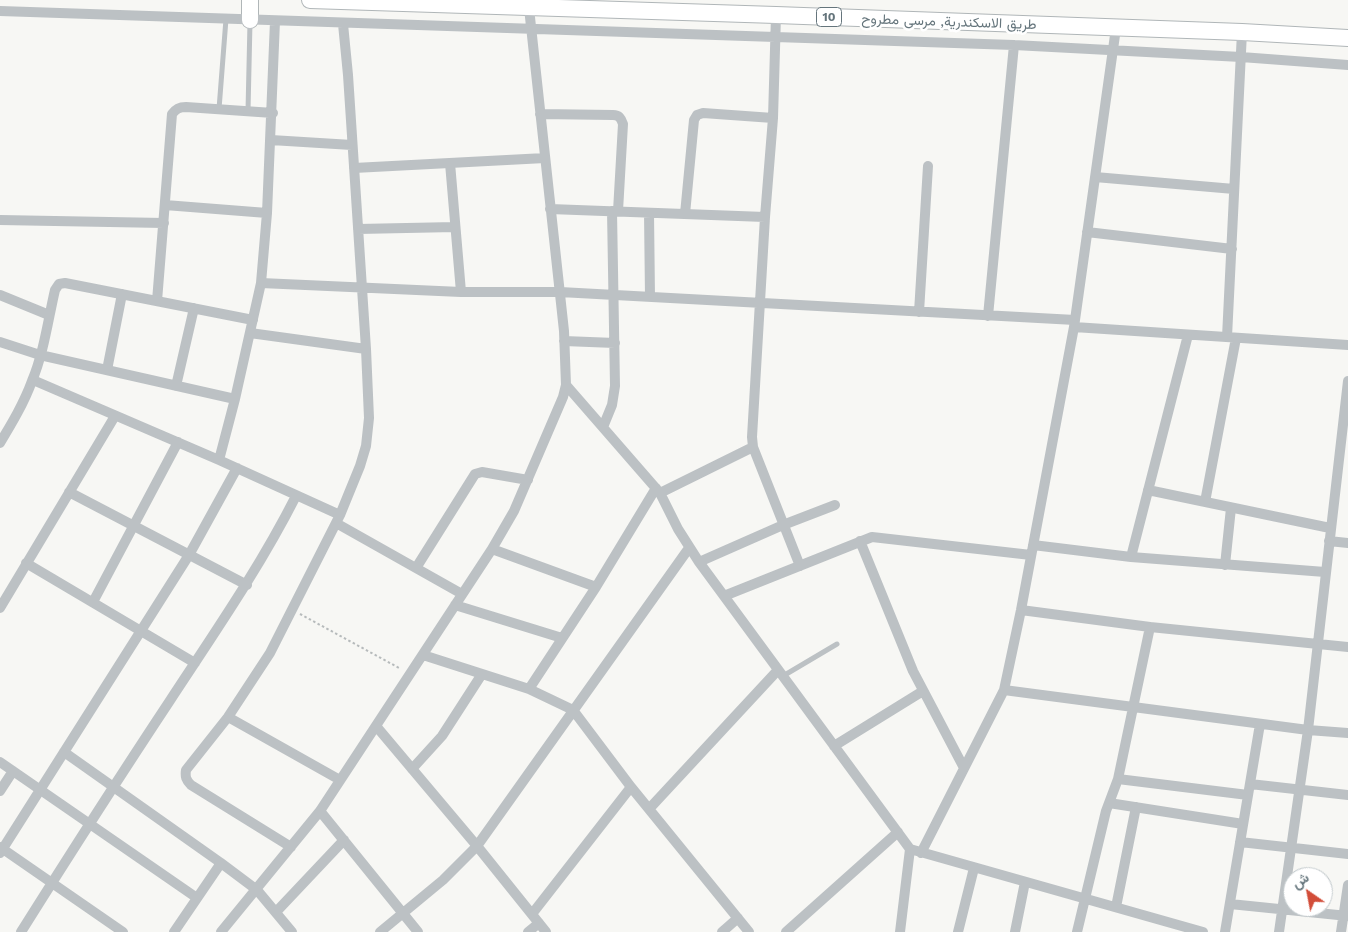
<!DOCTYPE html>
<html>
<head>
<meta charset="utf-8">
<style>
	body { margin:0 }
	#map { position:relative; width:1348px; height:932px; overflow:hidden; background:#f7f7f4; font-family:"Work Sans",Vazirmatn,sans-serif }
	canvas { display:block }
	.north { position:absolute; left:1283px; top:867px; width:50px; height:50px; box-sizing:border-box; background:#fff; border:1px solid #c1c8cb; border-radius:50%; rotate:327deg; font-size:14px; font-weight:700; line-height:20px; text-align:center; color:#65757c }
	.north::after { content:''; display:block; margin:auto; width:18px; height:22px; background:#d24d39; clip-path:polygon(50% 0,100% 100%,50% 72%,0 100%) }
</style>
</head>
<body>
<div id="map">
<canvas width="1348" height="932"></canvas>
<div class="north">ش</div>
</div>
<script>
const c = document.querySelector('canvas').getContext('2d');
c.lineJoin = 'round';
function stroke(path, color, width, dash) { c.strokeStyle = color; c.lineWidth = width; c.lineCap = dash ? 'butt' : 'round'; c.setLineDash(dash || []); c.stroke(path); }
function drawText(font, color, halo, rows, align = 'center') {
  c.font = font + ' "Work Sans",Vazirmatn,sans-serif'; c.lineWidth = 5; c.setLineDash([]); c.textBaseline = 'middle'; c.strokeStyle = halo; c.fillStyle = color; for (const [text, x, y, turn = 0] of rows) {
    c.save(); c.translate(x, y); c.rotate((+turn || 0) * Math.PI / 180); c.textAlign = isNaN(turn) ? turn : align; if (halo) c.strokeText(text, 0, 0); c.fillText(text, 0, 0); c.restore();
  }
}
const path = new Path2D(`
	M300,614L401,669`);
const lane = new Path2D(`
	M219,109L226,19
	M248,111L250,22
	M783,676L837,644`);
const street = new Path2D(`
	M0,11L1014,45L1241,57L1348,65
	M776,15L773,118L765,217L752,437L753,447L800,566
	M540,114L613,115C619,115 621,118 623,124L618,211
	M271,140L352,145
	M450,163L461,292
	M354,168L545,158
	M1095,177L1234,189
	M165,205L267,213
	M550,209L765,217
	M649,213L650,297
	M685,214L694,120L697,115L703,113L773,118
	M0,220L164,223
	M358,229L455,227
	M1087,232L1232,249
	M261,283L461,292H560L1075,320
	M0,295L49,315
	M157,301L172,114C176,109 179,107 186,107L273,113
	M919,312L928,166
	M988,316L1014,45
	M1074,327L1348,345
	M250,333L366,349
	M1227,337L1242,32
	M564,341L615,343
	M0,342L40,355L235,399
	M107,370L122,294
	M33,380L219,460L340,515
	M566,385L660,493L678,529L699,562L910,849L1203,932
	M176,386L194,308
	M603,427L612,405L615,386L612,211
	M0,443C12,423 24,403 32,381C44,352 48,320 55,290L59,284L65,283L253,320
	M219,460L235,399L261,283L267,213L275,21
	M1148,490L1330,528
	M69,492L247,585
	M660,493L753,447
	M1205,502L1236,338
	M336,523L462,594
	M860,541L913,671L964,768
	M1329,541L1348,543
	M1033,545L1131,557L1325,572
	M492,549L596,587
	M1131,557L1188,335
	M699,562L783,525L835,505
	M26,563L195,663
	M1225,565L1231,508
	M416,568L475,474L482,472L528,480
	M724,596L872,537L1031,555
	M93,602L178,442
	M455,605L562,638
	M0,608L115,416
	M1021,610L1150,627L1348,647
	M423,655L529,689L573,710L631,787L749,932
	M529,689L596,587L656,488
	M1004,690L1308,730L1348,733
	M228,717L340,780
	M376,726L477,846L546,932
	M834,746L923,691
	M64,752L221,863L257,890L292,932
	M0,762L197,898
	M412,769L442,736L482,674
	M1118,779L1248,795
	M1250,784L1348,795
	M0,791L13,771
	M1109,803L1243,824
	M649,809L778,670
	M320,811L418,932
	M1240,842L1348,854
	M0,847L123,932
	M291,847L191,785C186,780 185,777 186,770L228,717L270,653L340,515L360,466L366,446L369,418L366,349L348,75L343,24
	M0,853L189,555L237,468
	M921,853L1004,690L1021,610L1074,327L1116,28
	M1230,904L1348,916
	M1116,907L1136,807
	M276,912L344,840
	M532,914L631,787
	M21,932C70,854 120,776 171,699C215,632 260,567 296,496
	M174,932L221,863
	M221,932L320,811L492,549L514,511L563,397L566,385L564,331L529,8
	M380,932L443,880L477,846L689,548
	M528,932L539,923
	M722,932L738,918
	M786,932L898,832
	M900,932L910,849
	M958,932L974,868
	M1015,932L1025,882
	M1077,932L1106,811L1118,779L1150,627
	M1225,932L1260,724
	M1279,932L1308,730L1348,381
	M1341,932L1348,885`);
const primary = new Path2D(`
	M250,0V20
	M310,0L776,15L1242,32L1348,38`);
const shields = [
	[829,17,25]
];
const shieldNames = [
	["10",829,17]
];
const streetNames = [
	["طريق الاسكندرية, مرسى مطروح",949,22,2]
];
stroke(primary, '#b0b6b8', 18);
stroke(path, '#b7bbbc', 2, [2.5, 2.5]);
stroke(lane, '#bcc1c4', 5);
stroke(street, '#bcc1c4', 10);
stroke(primary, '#fff', 16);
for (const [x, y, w] of shields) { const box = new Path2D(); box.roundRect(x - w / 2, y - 9.5, w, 19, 4); c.fillStyle = '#fff'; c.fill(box); stroke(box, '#65757c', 1); }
drawText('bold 12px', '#65757c', null, shieldNames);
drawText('14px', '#65757c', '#fff', streetNames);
</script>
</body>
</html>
